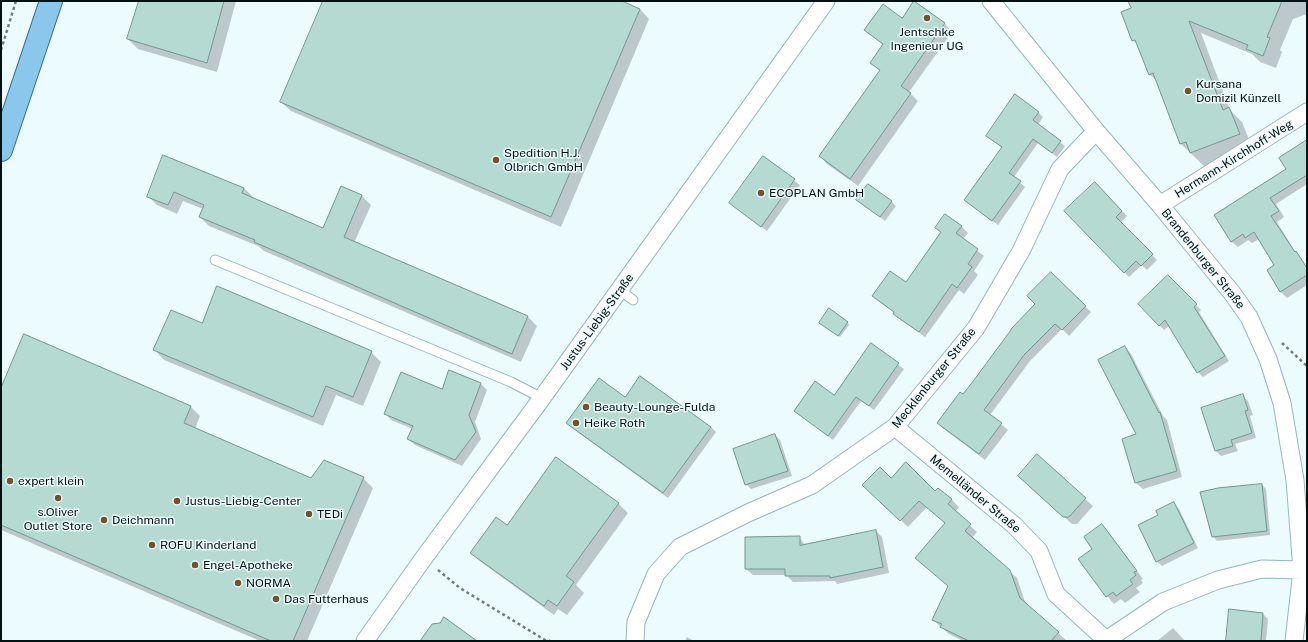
<!DOCTYPE html>
<html>
<head>
<meta charset="utf-8">
<style>
  body { margin:0 }
  #map { position:relative; width:1308px; height:642px; overflow:hidden; background:#ecfbfe; font-family:"Public Sans",sans-serif }
  canvas { display:block }
  .frame { position:absolute; inset:0; border:2px solid #041113; pointer-events:none }
</style>
</head>
<body>
<div id="map">
<canvas width="1308" height="642"></canvas>
<div class="frame"></div>
</div>
<script>
const g = document.querySelector('canvas').getContext('2d');
g.lineJoin = 'round';
function fillPath(path, color) {
  g.fillStyle = color;
  g.fill(path, 'evenodd');
}
function stroke(path, color, width, dash) {
  g.strokeStyle = color;
  g.lineWidth = width;
  g.lineCap = dash ? 'butt' : 'round';
  g.setLineDash(dash || []);
  g.stroke(path);
}
function write(font, color, halo, rows, align = 'center') {
  g.font = font + ' "Public Sans",sans-serif';
  g.lineWidth = 3;
  g.setLineDash([]);
  g.textBaseline = 'middle';
  g.strokeStyle = halo;
  g.fillStyle = color;
  for (const [text, x, y, turn = 0] of rows) {
    g.save();
    g.translate(x, y);
    g.rotate((+turn || 0) * Math.PI / 180);
    g.textAlign = isNaN(turn) ? turn : align;
    if (halo) g.strokeText(text, 0, 0);
    g.fillText(text, 0, 0);
    g.restore();
  }
}
fillPath(new Path2D(`
  M140,1H236L217,72L138,49L128,39Z
  M324,1H620L640,9L649,19L561,227L291,111L281,102Z
  M1129,1H1307V14L1293,19L1280,50L1282,52L1276,68L1260,62L1252,54L1201,33L1230,110L1242,122L1252,147L1204,166L1181,144L1158,82L1149,74L1139,46L1133,40L1132,9Z
  M914,2L945,24L952,32L909,92L918,101L858,186L827,164L820,156L881,72L871,63L883,45L865,30L902,19Z
  M1038,112L1043,117L1038,125L1065,146L1057,157L1038,143L1014,177L1025,187L998,225L965,200L1002,148L987,135Z
  M1307,150V184L1276,204L1284,217L1277,222L1296,253L1307,267V285L1287,298L1281,292L1268,271L1276,266L1259,239L1252,243L1248,240L1238,247L1231,241L1287,169Z
  M164,156L244,188L253,197L252,199L324,230L362,196L371,205L354,243L528,317L537,326L521,362L264,251L258,246L209,226L200,217L203,209L183,201L177,214L157,205L148,196Z
  M763,157L800,185L767,231L730,203Z
  M1095,183L1127,216L1120,223L1157,260L1147,270L1142,265L1129,277L1065,211Z
  M858,200L891,201L896,206L885,221Z
  M961,226L968,233L963,239L984,256L974,271L978,275L964,294L959,290L925,337L901,320L895,313L880,302L874,296L906,284L942,233Z
  M1051,273L1091,312L1069,336L1062,329L1030,361L990,415L1008,430L985,460L944,429L938,423L963,396L1036,304Z
  M1168,276L1201,310L1199,312L1229,361L1203,377L1198,372L1169,326L1164,330L1139,304Z
  M847,322L849,325L840,337L823,325Z
  M203,324L371,352L381,362L363,406L336,395L323,426L164,360L155,350Z
  M871,344L904,369L874,410L861,401L833,440L795,411L834,396Z
  M1125,347L1131,354L1163,416L1167,420L1182,477L1143,489L1136,483L1123,439L1137,435Z
  M450,372L481,384L487,390L475,422L481,439L462,466L415,445L408,439L413,429L391,420L385,413L442,390Z
  M1,390L190,406L200,416L195,429L311,479L363,478L373,488L307,641H260L1,530Z
  M1243,396L1248,401L1253,415L1250,416L1256,438L1235,444L1238,451L1221,456L1216,451L1203,409Z
  M625,398L711,427L716,432L668,498L572,428L568,423Z
  M775,435L780,440L792,476L751,489L746,484Z
  M1037,456L1093,506L1077,524H1072L1019,476Z
  M891,479L936,492L938,489L952,500L959,507L955,512L977,532L972,538L1017,578L1026,605L1066,640L1064,641H963L949,634L933,620L949,587L946,523L927,507L908,527L864,485Z
  M1262,485L1266,489L1270,535L1217,541L1213,536Z
  M618,503L628,513L576,585L584,593L567,615L558,609L554,615L481,562L472,553L507,526Z
  M1174,504L1179,509L1198,548L1162,566L1157,561L1160,516Z
  M1102,525L1109,533L1143,579L1141,580L1143,583L1136,588L1140,592L1125,603L1121,599L1114,604L1107,596L1080,559L1093,549Z
  M876,531L882,537L889,573L837,584L835,581L793,582L786,575H753L746,569L799,537L805,545Z
  M1230,610L1263,614L1268,619L1266,641H1227Z
  M1173,628L1185,641H1157Z
  M687,637L694,641H685Z`), '#0003');
const building = new Path2D(`
  M139,1H224L207,63L127,39Z
  M323,1H622L640,9L551,217L280,102Z
  M914,1L945,23L901,86L911,93L850,179L819,156L880,70L870,63L883,44L864,30L883,4L902,18Z
  M1128,1H1282L1267,37L1270,38L1263,56L1246,49L1248,45L1189,21L1223,110L1229,107L1240,134L1190,153L1186,142L1180,144L1153,73L1149,75L1135,40L1132,41L1121,12L1131,8Z
  M1015,94L1039,112L1033,120L1061,141L1052,153L1033,139L1009,173L1021,181L992,221L964,200L1002,147L986,136Z
  M1307,140V175L1270,198L1279,211L1271,216L1295,252L1296,251L1307,268V275L1280,292L1267,270L1274,265L1254,232L1245,238L1243,234L1231,242L1214,215L1286,169L1279,158Z
  M163,155L244,188L242,193L323,228L341,186L362,195L344,237L528,316L512,354L254,242L255,240L199,217L204,205L174,192L168,205L147,197Z
  M763,156L795,179L761,227L729,203Z
  M1095,182L1122,211L1116,217L1153,254L1141,266L1136,261L1124,273L1064,211Z
  M868,184L892,201L880,217L856,200Z
  M945,214L962,226L956,233L978,249L968,264L972,267L957,288L952,284L919,332L893,314L894,312L872,296L890,271L906,282L941,232L935,228Z
  M1051,272L1086,306L1062,330L1055,324L1024,355L984,410L1002,423L979,454L937,423L960,392L963,394L971,384L1011,330V329L1035,304L1027,296Z
  M1168,275L1197,304L1194,307L1225,356L1197,373L1165,320L1159,326L1138,304Z
  M217,286L372,351L353,397L326,386L313,417L153,350L171,310L202,323Z
  M829,308L848,322L838,336L819,323Z
  M24,334L191,406L184,423L311,478L324,460L364,477L293,641H271L1,525V388Z
  M871,343L899,363L869,406L856,397L828,436L794,411L815,381L834,395Z
  M1125,346L1159,413L1160,412L1177,471L1135,483L1122,439L1136,434L1098,360Z
  M449,370L481,383L469,415L476,432L455,460L407,439L413,426L384,414L401,372L442,389Z
  M640,376L711,427L663,493L566,423L599,378L625,397Z
  M1243,394L1248,410L1245,411L1252,433L1231,440L1233,446L1215,451L1201,408Z
  M775,434L788,471L745,485L733,449Z
  M1037,454L1086,498L1069,517H1063L1018,476Z
  M556,457L619,503L566,576L574,582L557,606L548,600L544,606L470,553L496,517L507,525Z
  M906,462L935,491L938,488L952,499L948,504L971,524L965,531L1010,570L1020,598L1059,632L1051,641H969L940,627L942,624L932,620L948,586L915,558L945,523L919,501L900,521L862,485L880,467L891,478Z
  M1262,484L1267,531L1212,537L1200,492L1218,488Z
  M1174,502L1194,543L1156,562L1138,525L1158,515L1156,511Z
  M1102,524L1137,571L1134,572L1136,575L1130,580L1133,584L1116,596L1113,592L1106,597L1078,559L1092,549L1084,537Z
  M876,530L883,567L830,578V576H785V569H745V537L800,536V545Z
  M1229,609L1263,613L1261,641H1226Z
  M444,617L477,641H420L432,624L440,623Z`);
fillPath(building, '#b4dad2');
stroke(building, '#72968f', 1);
const lane = new Path2D(`
  M215,260L511,382L542,398
  M620,290L633,300`);
const street = new Path2D(`
  M991,1L1096,131L1160,205L1232,293L1249,317L1268,359L1282,403L1295,480L1302,570L1294,641
  M1160,205L1307,112
  M895,427L1014,525L1039,551L1056,594L1106,640
  M365,641L423,559L542,398L826,1
  M635,641L636,622L656,574L680,547L748,513L812,485L895,427L976,328L1021,251L1060,169L1096,131
  M1105,641L1163,602L1218,580L1262,569L1302,570`);
const primary = new Path2D(`
  M1,150L51,1`);
stroke(lane, '#92b7be', 11);
stroke(street, '#92b7be', 19);
stroke(primary, '#2a6f96', 24);
stroke(new Path2D(`
  M1,50L16,1
  M1282,343L1307,366
  M438,570L460,588L545,640L550,641`), '#6e7c7e', 2.5, [3, 3]);
stroke(lane, '#fff', 9);
stroke(street, '#fff', 17);
stroke(primary, '#8bc7ea', 22);
for (const [x, y, r, color] of [
  [927,18,4,"#75512b"],
  [1188,91,4,"#75512b"],
  [496,160,4,"#75512b"],
  [761,193,4,"#75512b"],
  [586,407,4,"#75512b"],
  [576,423,4,"#75512b"],
  [10,481,4,"#75512b"],
  [58,498,4,"#75512b"],
  [177,501,4,"#75512b"],
  [309,514,4,"#75512b"],
  [104,520,4,"#75512b"],
  [152,545,4,"#75512b"],
  [195,565,4,"#75512b"],
  [238,583,4,"#75512b"],
  [276,599,4,"#75512b"]
]) {
  const dot = new Path2D();
  dot.arc(x, y, r, 0, 2 * Math.PI);
  g.fillStyle = color;
  g.fill(dot);
  stroke(dot, '#ecfbfe', 1.5);
}
write('12px', '#041113', '#ecfbfe', [
  ["Jentschke",927,32,"center"],
  ["Ingenieur UG",927,46,"center"],
  ["Kursana",1196,84],
  ["Domizil Künzell",1196,98],
  ["Spedition H.J.",504,153],
  ["Olbrich GmbH",504,167],
  ["ECOPLAN GmbH",769,193],
  ["Beauty-Lounge-Fulda",594,407],
  ["Heike Roth",584,423],
  ["expert klein",18,481],
  ["Justus-Liebig-Center",185,501],
  ["s.Oliver",58,512,"center"],
  ["Outlet Store",58,526,"center"],
  ["TEDi",317,514],
  ["Deichmann",112,520],
  ["ROFU Kinderland",160,545],
  ["Engel-Apotheke",203,565],
  ["NORMA",246,583],
  ["Das Futterhaus",284,599]
], 'left');
write('12px', '#041113', '#ecfbfe', [
  ["Hermann-Kirchhoff-Weg",1234,159,-32],
  ["Brandenburger Straße",1203,259,51],
  ["Justus-Liebig-Straße",597,322,-54],
  ["Mecklenburger Straße",934,378,-51],
  ["Memelländer Straße",975,494,40]
]);
</script>
</body>
</html>
